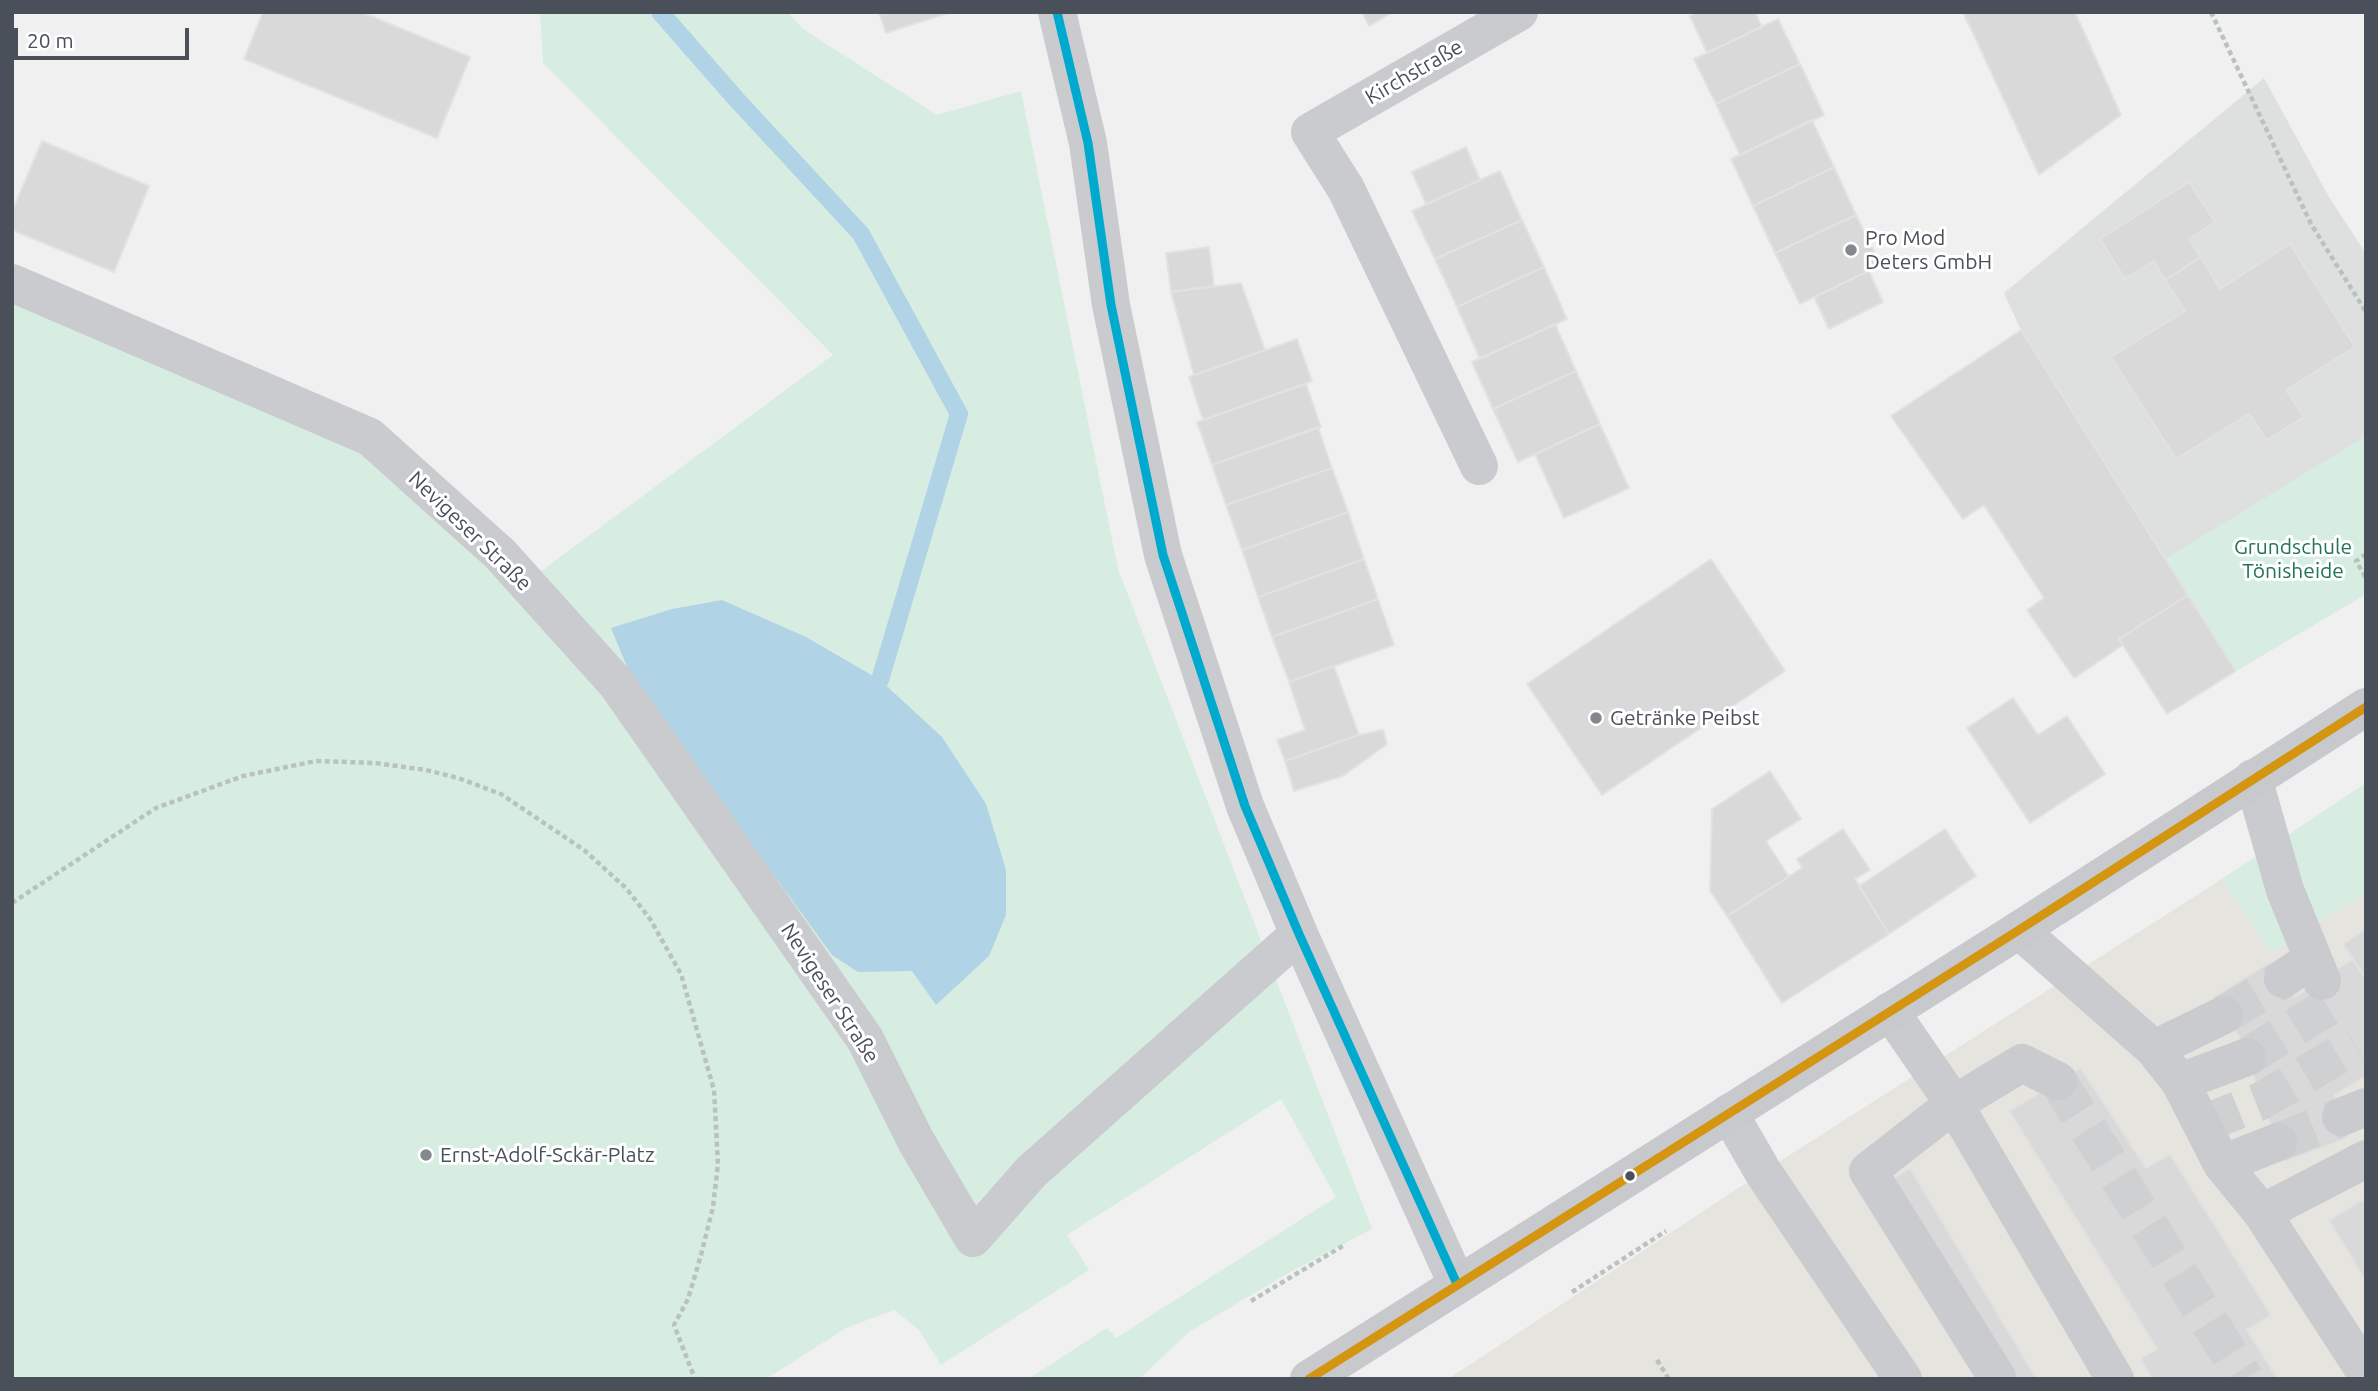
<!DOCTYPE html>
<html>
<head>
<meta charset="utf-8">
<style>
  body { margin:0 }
  #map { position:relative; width:2378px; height:1391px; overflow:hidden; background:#f0f0f0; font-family:Ubuntu,sans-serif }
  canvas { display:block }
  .frame { position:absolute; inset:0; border:14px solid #49505a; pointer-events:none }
  .scale { position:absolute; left:14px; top:28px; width:175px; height:32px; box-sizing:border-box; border:4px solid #49505a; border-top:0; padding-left:9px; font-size:21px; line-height:24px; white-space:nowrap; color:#49505a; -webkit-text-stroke:5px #fff; paint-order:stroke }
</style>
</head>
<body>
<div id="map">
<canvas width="2378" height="1391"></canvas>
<div class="frame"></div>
<div class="scale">20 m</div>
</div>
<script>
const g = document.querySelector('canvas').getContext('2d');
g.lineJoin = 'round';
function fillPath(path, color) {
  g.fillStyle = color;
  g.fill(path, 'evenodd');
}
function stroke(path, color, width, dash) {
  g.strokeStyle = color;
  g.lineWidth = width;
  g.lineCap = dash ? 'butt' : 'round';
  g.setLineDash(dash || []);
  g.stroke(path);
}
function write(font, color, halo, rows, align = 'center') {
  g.font = font + ' Ubuntu,sans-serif';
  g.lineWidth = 6;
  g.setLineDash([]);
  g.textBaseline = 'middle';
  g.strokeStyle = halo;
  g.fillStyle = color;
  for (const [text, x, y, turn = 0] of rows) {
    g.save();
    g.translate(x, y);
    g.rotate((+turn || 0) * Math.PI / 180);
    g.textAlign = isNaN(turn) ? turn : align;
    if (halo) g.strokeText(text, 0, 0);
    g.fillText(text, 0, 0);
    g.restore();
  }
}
fillPath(new Path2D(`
  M2222,879L2272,953L2366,892V1379H1448L1763,1172Z`), '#e5e4de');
fillPath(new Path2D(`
  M2264,78L2329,197L2366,254V594L2236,671L2021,330L2004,293Z`), '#dedfdf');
fillPath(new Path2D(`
  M540,12H788L803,29L937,115L1021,91L1118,569L1372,1229L1290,1272L1189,1332L1139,1379H1028L1107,1328L1116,1338L1336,1197L1281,1099L1067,1235L1089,1270L941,1365L919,1330L894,1310L846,1328L766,1379H12V301L365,454L513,592L833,355L543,63Z
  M2366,436V594L2236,671L2165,559Z
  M2366,783V892L2272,953L2222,879Z`), '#d7ede2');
fillPath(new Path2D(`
  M722,600L806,637L880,680L942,737L986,804L1006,870V915L989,956L936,1005L912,971L858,972L832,955L633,681L611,628L672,609Z`), '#b0d3e6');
stroke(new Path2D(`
  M660,12L737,100L861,234L959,414L880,680`), '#b0d3e6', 18);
const building = new Path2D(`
  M263,12H361L470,57L437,138L244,59Z
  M879,12H951L886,33Z
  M1362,12H1393L1369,26Z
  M1698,12H1755L1762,27L1707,53L1690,16Z
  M1963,12H2075L2121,115L2039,175Z
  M1778,19L1800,64L1716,104L1694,59Z
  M1800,64L1824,115L1740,155L1716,104Z
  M1812,120L1834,167L1753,206L1731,159Z
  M42,141L149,186L114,272L12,230V212Z
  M1466,147L1480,180L1426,204L1412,172Z
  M1834,167L1856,215L1775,253L1753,206Z
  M1500,171L1522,220L1435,259L1412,211Z
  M2189,182L2215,222L2189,239L2201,257L2165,280L2154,261L2125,279L2100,239Z
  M1856,215L1881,265L1800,304L1775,253Z
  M1522,220L1544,267L1457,307L1435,259Z
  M2290,244L2355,347L2286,390L2304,417L2267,440L2249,414L2176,459L2111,357L2185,311L2165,280L2201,257L2220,289Z
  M1209,247L1214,286L1171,292L1166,253Z
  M1544,267L1567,319L1480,359L1457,307Z
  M1869,271L1883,302L1829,329L1814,297Z
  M1241,283L1265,350L1194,375L1171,292Z
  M1555,324L1576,371L1493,409L1472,362Z
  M2021,330L2188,595L2119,639L2123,645L2074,678L2027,610L2044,598L1984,505L1963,519L1891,416Z
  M1297,339L1312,381L1203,420L1189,377Z
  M1576,371L1600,424L1518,462L1493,409Z
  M1306,384L1321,427L1212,465L1197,422Z
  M1600,424L1629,488L1564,518L1535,454Z
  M1318,427L1332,468L1226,505L1212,465Z
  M1332,468L1348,512L1242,550L1226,505Z
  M1348,512L1364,559L1258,597L1242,550Z
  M1364,559L1378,599L1272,637L1258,597Z
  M1711,559L1785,671L1602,795L1527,684Z
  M2188,595L2236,671L2167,714L2119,639Z
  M1378,599L1394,645L1289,682L1272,637Z
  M1334,666L1359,735L1285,761L1277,740L1305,730L1289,682Z
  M2013,698L2038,735L2067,716L2105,774L2030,823L1967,728Z
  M1383,730L1387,744L1343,776L1294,791L1285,761L1359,735Z
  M1770,771L1801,819L1766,841L1789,877L1727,916L1710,891L1712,809Z
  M1843,829L1870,870L1855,879L1889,934L1782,1003L1727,916L1802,868L1797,859Z
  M1945,829L1976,876L1889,934L1859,886Z
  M2366,929V979L2343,944Z
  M2353,959L2366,979V1076L2335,1095L2348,1138L2285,1162L2261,1101L2243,1043L2213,997L2272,961L2294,997Z
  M2081,1068L2146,1168L2170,1154L2271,1315L2247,1330L2278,1379H2152L2140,1358L2157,1349L2009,1111Z
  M1910,1168L2037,1379H1995L1879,1187Z
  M2366,1198V1282L2329,1220Z`);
fillPath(building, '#d9d9da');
stroke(building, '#e2e2e3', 2);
stroke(new Path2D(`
  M2224,1015L2283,979
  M2247,1057L2334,1003
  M2058,1081L2245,1379
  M2203,1124L2261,1101L2355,1045
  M2278,1142L2341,1117`), '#cfd0d2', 38, [38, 19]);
stroke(new Path2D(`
  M2211,12L2311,224L2366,312
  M2366,554L2356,561L2366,578
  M12,903L156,808L243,776L316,761L375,763L426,770L458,778L501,794L584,850L626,888L650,919L681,974L714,1090L718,1164L713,1207L701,1255L688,1299L674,1325L695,1379
  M1572,1292L1666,1231
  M1251,1301L1346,1244
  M1657,1360L1669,1379`), '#b9c2c0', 4.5, [5, 3.5]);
stroke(new Path2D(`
  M1057,12L1088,143L1111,305L1163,555L1245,806L1299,934L1457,1284
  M12,283L370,437L500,554L617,684L865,1039L916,1141L973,1238L1031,1172L1299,934
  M1479,466L1346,189L1310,132L1519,12
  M2253,778L2285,890L2322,981
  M2019,930L2154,1049L2180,1082L2222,1164L2262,1213L2366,1373
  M2283,979L2312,959
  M1890,1011L1954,1104L2115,1379
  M2154,1049L2224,1015
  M2180,1082L2247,1057
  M1729,1113L1763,1172L1903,1379
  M2341,1117L2366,1107
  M2222,1164L2278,1142
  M2262,1213L2366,1159
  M1998,1379L1868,1171L1954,1104L2022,1063L2058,1081`), '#cacbce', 38);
stroke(new Path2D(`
  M1309,1379L2019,930L2366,707`), '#c7c9cc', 38);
stroke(new Path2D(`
  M1057,12L1088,143L1111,305L1163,555L1245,806L1299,934L1457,1284`), '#00a9ce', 9);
stroke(new Path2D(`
  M1309,1379L2019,930L2366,707`), '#d49512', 9);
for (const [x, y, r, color] of [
  [1851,250,7,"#83888e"],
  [1596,718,7,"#83888e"],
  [426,1155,7,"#83888e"],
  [1630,1176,6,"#49505a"]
]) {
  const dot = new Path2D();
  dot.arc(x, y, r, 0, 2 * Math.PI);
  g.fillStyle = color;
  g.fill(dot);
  stroke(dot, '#fff', 2.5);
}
write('21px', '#49505a', '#fff', [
  ["Kirchstraße",1414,72,-30],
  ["Nevigeser Straße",470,531,44],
  ["Nevigeser Straße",830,993,57]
]);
write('21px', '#49505a', '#fff', [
  ["Pro Mod",1865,238],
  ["Deters GmbH",1865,262],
  ["Getränke Peibst",1610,718],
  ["Ernst-Adolf-Sckär-Platz",440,1155]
], 'left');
write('21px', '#227456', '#fff', [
  ["Grundschule",2293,547],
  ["Tönisheide",2293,571]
]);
</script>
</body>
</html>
